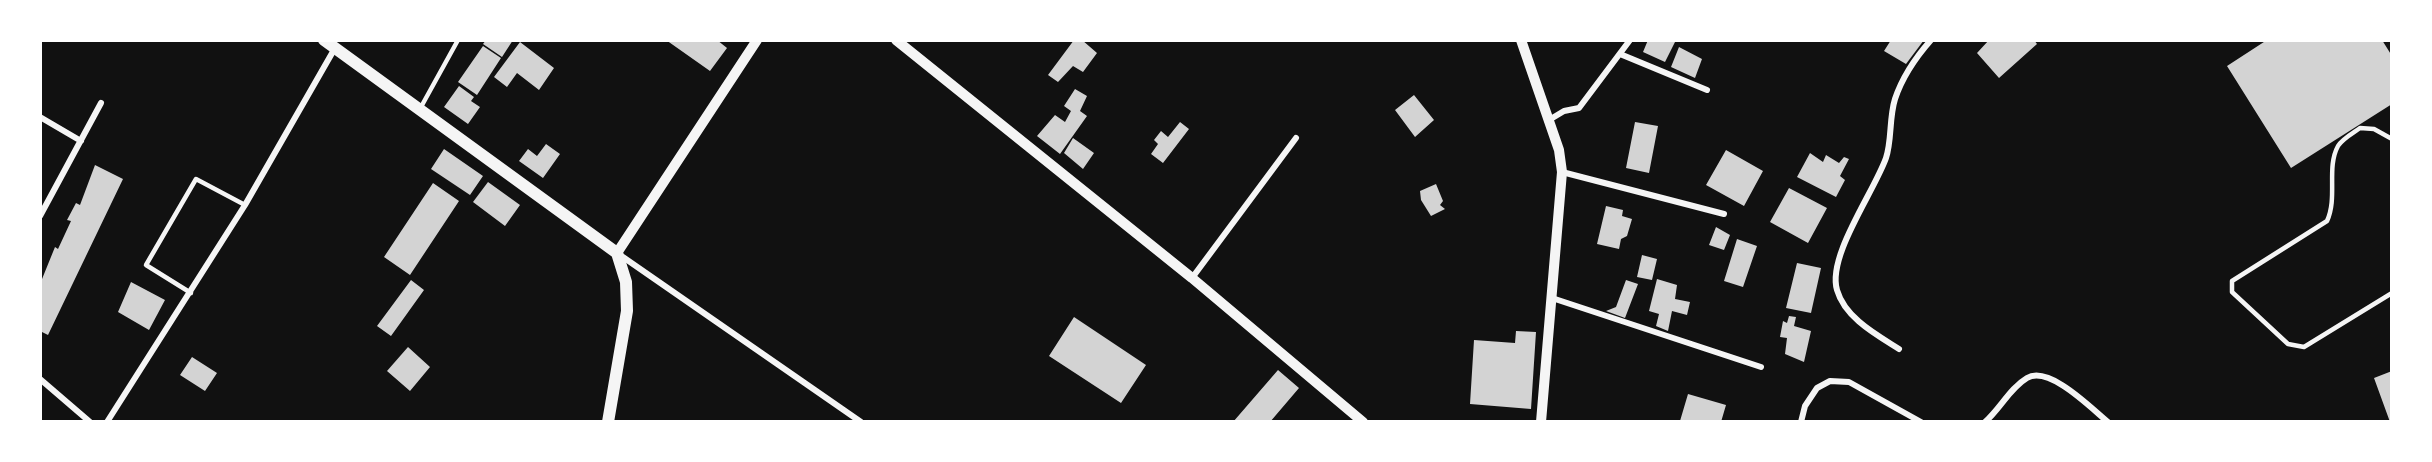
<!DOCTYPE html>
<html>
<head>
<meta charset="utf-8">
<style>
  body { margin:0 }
  #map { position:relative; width:2432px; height:462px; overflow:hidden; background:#111; font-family:"Source Sans 3",sans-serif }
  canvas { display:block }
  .frame { position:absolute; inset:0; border:42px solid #fff; pointer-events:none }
</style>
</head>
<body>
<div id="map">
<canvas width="2432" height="462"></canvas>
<div class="frame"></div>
</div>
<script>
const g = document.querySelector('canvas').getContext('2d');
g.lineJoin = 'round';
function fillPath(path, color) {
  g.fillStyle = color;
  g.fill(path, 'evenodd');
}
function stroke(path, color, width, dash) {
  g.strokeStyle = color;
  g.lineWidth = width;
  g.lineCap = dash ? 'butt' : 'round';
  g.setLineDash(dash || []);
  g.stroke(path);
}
fillPath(new Path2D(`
  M486,40H513L502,57L483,44Z
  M666,40H717L727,48L710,71Z
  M1074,40H1082L1097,53L1083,72L1073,66L1058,82L1048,75Z
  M1648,40H1676L1665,62L1643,52Z
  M1891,40H1924L1906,64L1884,51Z
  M1989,40H2034L2037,44L1999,78L1977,53Z
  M2267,40H2382L2392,56V104L2291,168L2227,66Z
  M520,42L554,68L539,90L517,73L507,87L494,77Z
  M483,46L501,58L477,95L458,82Z
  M1679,47L1702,59L1695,78L1671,67Z
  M459,86L474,97L471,101L480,107L468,124L444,107Z
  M1075,89L1087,96L1080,111L1087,116L1060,154L1037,136L1055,115L1065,122L1071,111L1064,106Z
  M1414,95L1434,120L1415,137L1395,110Z
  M1180,122L1189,129L1163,163L1151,154L1158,144L1154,140L1161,131L1168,137Z
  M1635,122L1658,126L1649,173L1626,168Z
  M1073,138L1094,153L1083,169L1064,153Z
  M546,144L560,154L543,178L519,161L528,149L537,156Z
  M444,149L483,176L470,195L431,169Z
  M1726,150L1763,171L1744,206L1706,185Z
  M1810,153L1823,162L1826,155L1839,163L1844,157L1849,159L1840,176L1845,180L1836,197L1797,177Z
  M95,165L123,179L48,335L40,331V284L55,247L58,249L71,221L67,220L76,203L80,205Z
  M488,182L520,205L505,226L473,202Z
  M433,183L459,201L410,275L384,257Z
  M1436,184L1443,201L1440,205L1445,209L1431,216L1421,200L1420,191Z
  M1789,188L1827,208L1808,243L1770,222Z
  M1606,206L1623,210L1622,216L1632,219L1627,236L1621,239L1619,249L1597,244Z
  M1716,227L1730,235L1724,250L1709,245Z
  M1737,239L1757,246L1743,287L1724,281Z
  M1642,255L1657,259L1652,280L1637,277Z
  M1797,263L1821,268L1811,313L1786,308Z
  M1657,279L1677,285L1675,299L1690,302L1687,315L1672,311L1668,331L1656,326L1659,314L1649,311Z
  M411,280L424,290L391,336L377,326Z
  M1626,280L1638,284L1625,318L1606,311L1616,307Z
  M131,282L165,300L149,330L118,312Z
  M1789,316L1796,317L1794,326L1811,331L1804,362L1785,354L1787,338L1780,337L1783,321L1787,323Z
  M1074,317L1146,365L1121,403L1049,356Z
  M1516,331L1536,332L1531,409L1470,404L1474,340L1515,343Z
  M408,347L430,367L410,391L387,371Z
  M192,357L217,373L205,391L180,375Z
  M1278,370L1299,388L1270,422H1233Z
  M2392,371V422H2390L2374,378Z
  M1688,394L1726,405L1721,422L1680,421Z`), '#d3d3d3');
stroke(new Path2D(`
  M421,107L458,40
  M2392,139L2374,129L2360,128C2353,133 2342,139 2338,146C2326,168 2338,197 2327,221L2232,281V292L2288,344L2304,347L2392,293
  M191,293L146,265L196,179L245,205`), '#f5f5f5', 4.5);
stroke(new Path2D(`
  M1620,54L1707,90
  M40,117L81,141
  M1549,120L1564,111L1579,108L1630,40
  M1562,172L1724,214
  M40,216L101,103
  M620,255L861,422
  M1192,278L1296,138
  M1552,298L1761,367
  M1899,349C1877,335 1845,318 1837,290C1827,256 1874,192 1886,158C1892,140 1889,118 1895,99C1902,78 1916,57 1931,40
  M40,379L90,422
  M107,422L245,205L335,48
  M1801,422L1805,406L1817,388L1830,381L1849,382L1921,422
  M1985,422C2000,409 2010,388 2027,378C2049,365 2091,408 2108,422`), '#f5f5f5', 6);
stroke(new Path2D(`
  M896,40L1192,278L1363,422
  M1521,40L1559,150L1562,172L1541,422
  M617,253L757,40`), '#f5f5f5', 10);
stroke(new Path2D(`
  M324,40L617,253L626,282L627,311L608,422`), '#f5f5f5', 12);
</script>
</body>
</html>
